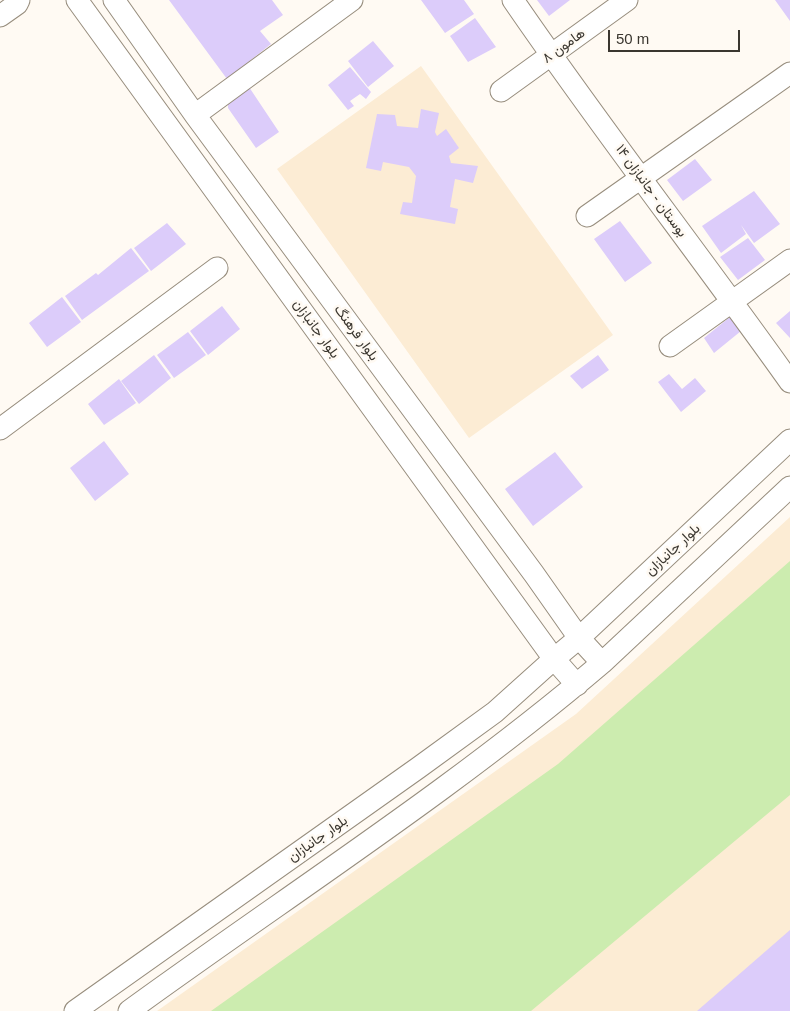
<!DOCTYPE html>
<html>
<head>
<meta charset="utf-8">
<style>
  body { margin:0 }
  #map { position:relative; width:790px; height:1011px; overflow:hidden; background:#fffaf3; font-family:Arial,sans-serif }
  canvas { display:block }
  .scale { position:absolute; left:608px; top:30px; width:132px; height:22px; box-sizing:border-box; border:2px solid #3a362f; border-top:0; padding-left:6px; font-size:15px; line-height:18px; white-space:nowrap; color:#3a362f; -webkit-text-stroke:4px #fffaf3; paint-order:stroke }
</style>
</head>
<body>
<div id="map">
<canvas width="790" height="1011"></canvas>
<div class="scale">50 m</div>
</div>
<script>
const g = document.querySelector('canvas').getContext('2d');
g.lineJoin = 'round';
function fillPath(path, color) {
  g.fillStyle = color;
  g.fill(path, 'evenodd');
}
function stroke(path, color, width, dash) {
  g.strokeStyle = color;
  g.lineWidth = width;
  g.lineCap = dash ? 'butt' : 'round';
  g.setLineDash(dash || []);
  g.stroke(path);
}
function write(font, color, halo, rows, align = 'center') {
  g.font = font + ' Arial,Vazirmatn,sans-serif';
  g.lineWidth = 5;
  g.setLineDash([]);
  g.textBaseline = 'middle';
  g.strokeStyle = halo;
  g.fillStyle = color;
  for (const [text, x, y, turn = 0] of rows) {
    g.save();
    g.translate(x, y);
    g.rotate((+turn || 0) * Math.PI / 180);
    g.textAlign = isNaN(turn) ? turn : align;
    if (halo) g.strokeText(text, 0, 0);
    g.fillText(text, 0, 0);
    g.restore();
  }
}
fillPath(new Path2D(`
  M421,66L613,335L469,438L277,169Z
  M790,517V1011H157L576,714Z`), '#fcecd4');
fillPath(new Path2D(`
  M790,561V795L531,1011H211L558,764Z`), '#ccecaf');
fillPath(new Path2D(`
  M169,0H272L283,15L260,31L271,44L227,79Z
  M421,0H464L474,14L445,33Z
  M537,0H570L549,16Z
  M775,0H790V21Z
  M475,18L496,47L468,62L450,36Z
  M373,41L394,66L368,87L348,61Z
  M350,67L371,92L366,99L360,94L350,101L354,106L348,110L328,85Z
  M247,84L279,132L256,148L228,108V100Z
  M421,109L439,113L435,132L437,136L446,129L459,148L449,156L451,163L478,166L473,183L455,179L450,207L458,209L455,224L400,214L403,202L412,203L416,176L409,167L383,162L381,171L366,168L377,114L395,115L397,126L418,128Z
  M695,159L712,180L683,201L667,180Z
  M754,191L780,224L754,243L741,225L746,234L721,253L702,226Z
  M620,221L652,263L625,282L594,239Z
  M167,223L186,244L151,271L134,248Z
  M748,238L765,260L738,280L720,257Z
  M131,248L149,271L82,320L65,296L96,273L98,275Z
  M62,297L81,322L47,347L29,323Z
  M222,306L240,329L208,355L190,331Z
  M790,311V338L776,323Z
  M730,317L741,331L714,353L704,338Z
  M188,332L206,355L174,378L157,355Z
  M154,355L171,378L139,404L121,381Z
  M598,355L609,370L582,389L570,376Z
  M669,374L682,389L695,378L706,391L681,412L658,382Z
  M119,379L136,403L104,425L88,404Z
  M104,441L129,474L95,501L70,468Z
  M555,452L583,487L533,526L505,489Z
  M790,930V1011H697Z`), '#dcccfa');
const minor = new Path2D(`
  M77,0L554,659L577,685
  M114,0L195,115L534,574L579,638L602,663
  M513,0C602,130 699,254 790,382
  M0,16L17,4L19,0
  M501,91L627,0
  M195,115L352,0
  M587,216L790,73
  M670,346L790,260
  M0,429L217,268
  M75,1011L418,768L495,712L554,659L579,638L790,440
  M129,1011C287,896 453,790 602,663L790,487`);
stroke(minor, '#978d7d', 23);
stroke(minor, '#fff', 21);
write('14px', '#3a362f', '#fffaf3', [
  ["هامون ۸",564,46,-36],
  ["بوستان - جانبازان ۱۴",651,191,54],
  ["بلوار جانبازان",316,329,54],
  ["بلوار فرهنگ",356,333,54],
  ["بلوار جانبازان",673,550,-43],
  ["بلوار جانبازان",318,839,-35]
]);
</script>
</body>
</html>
